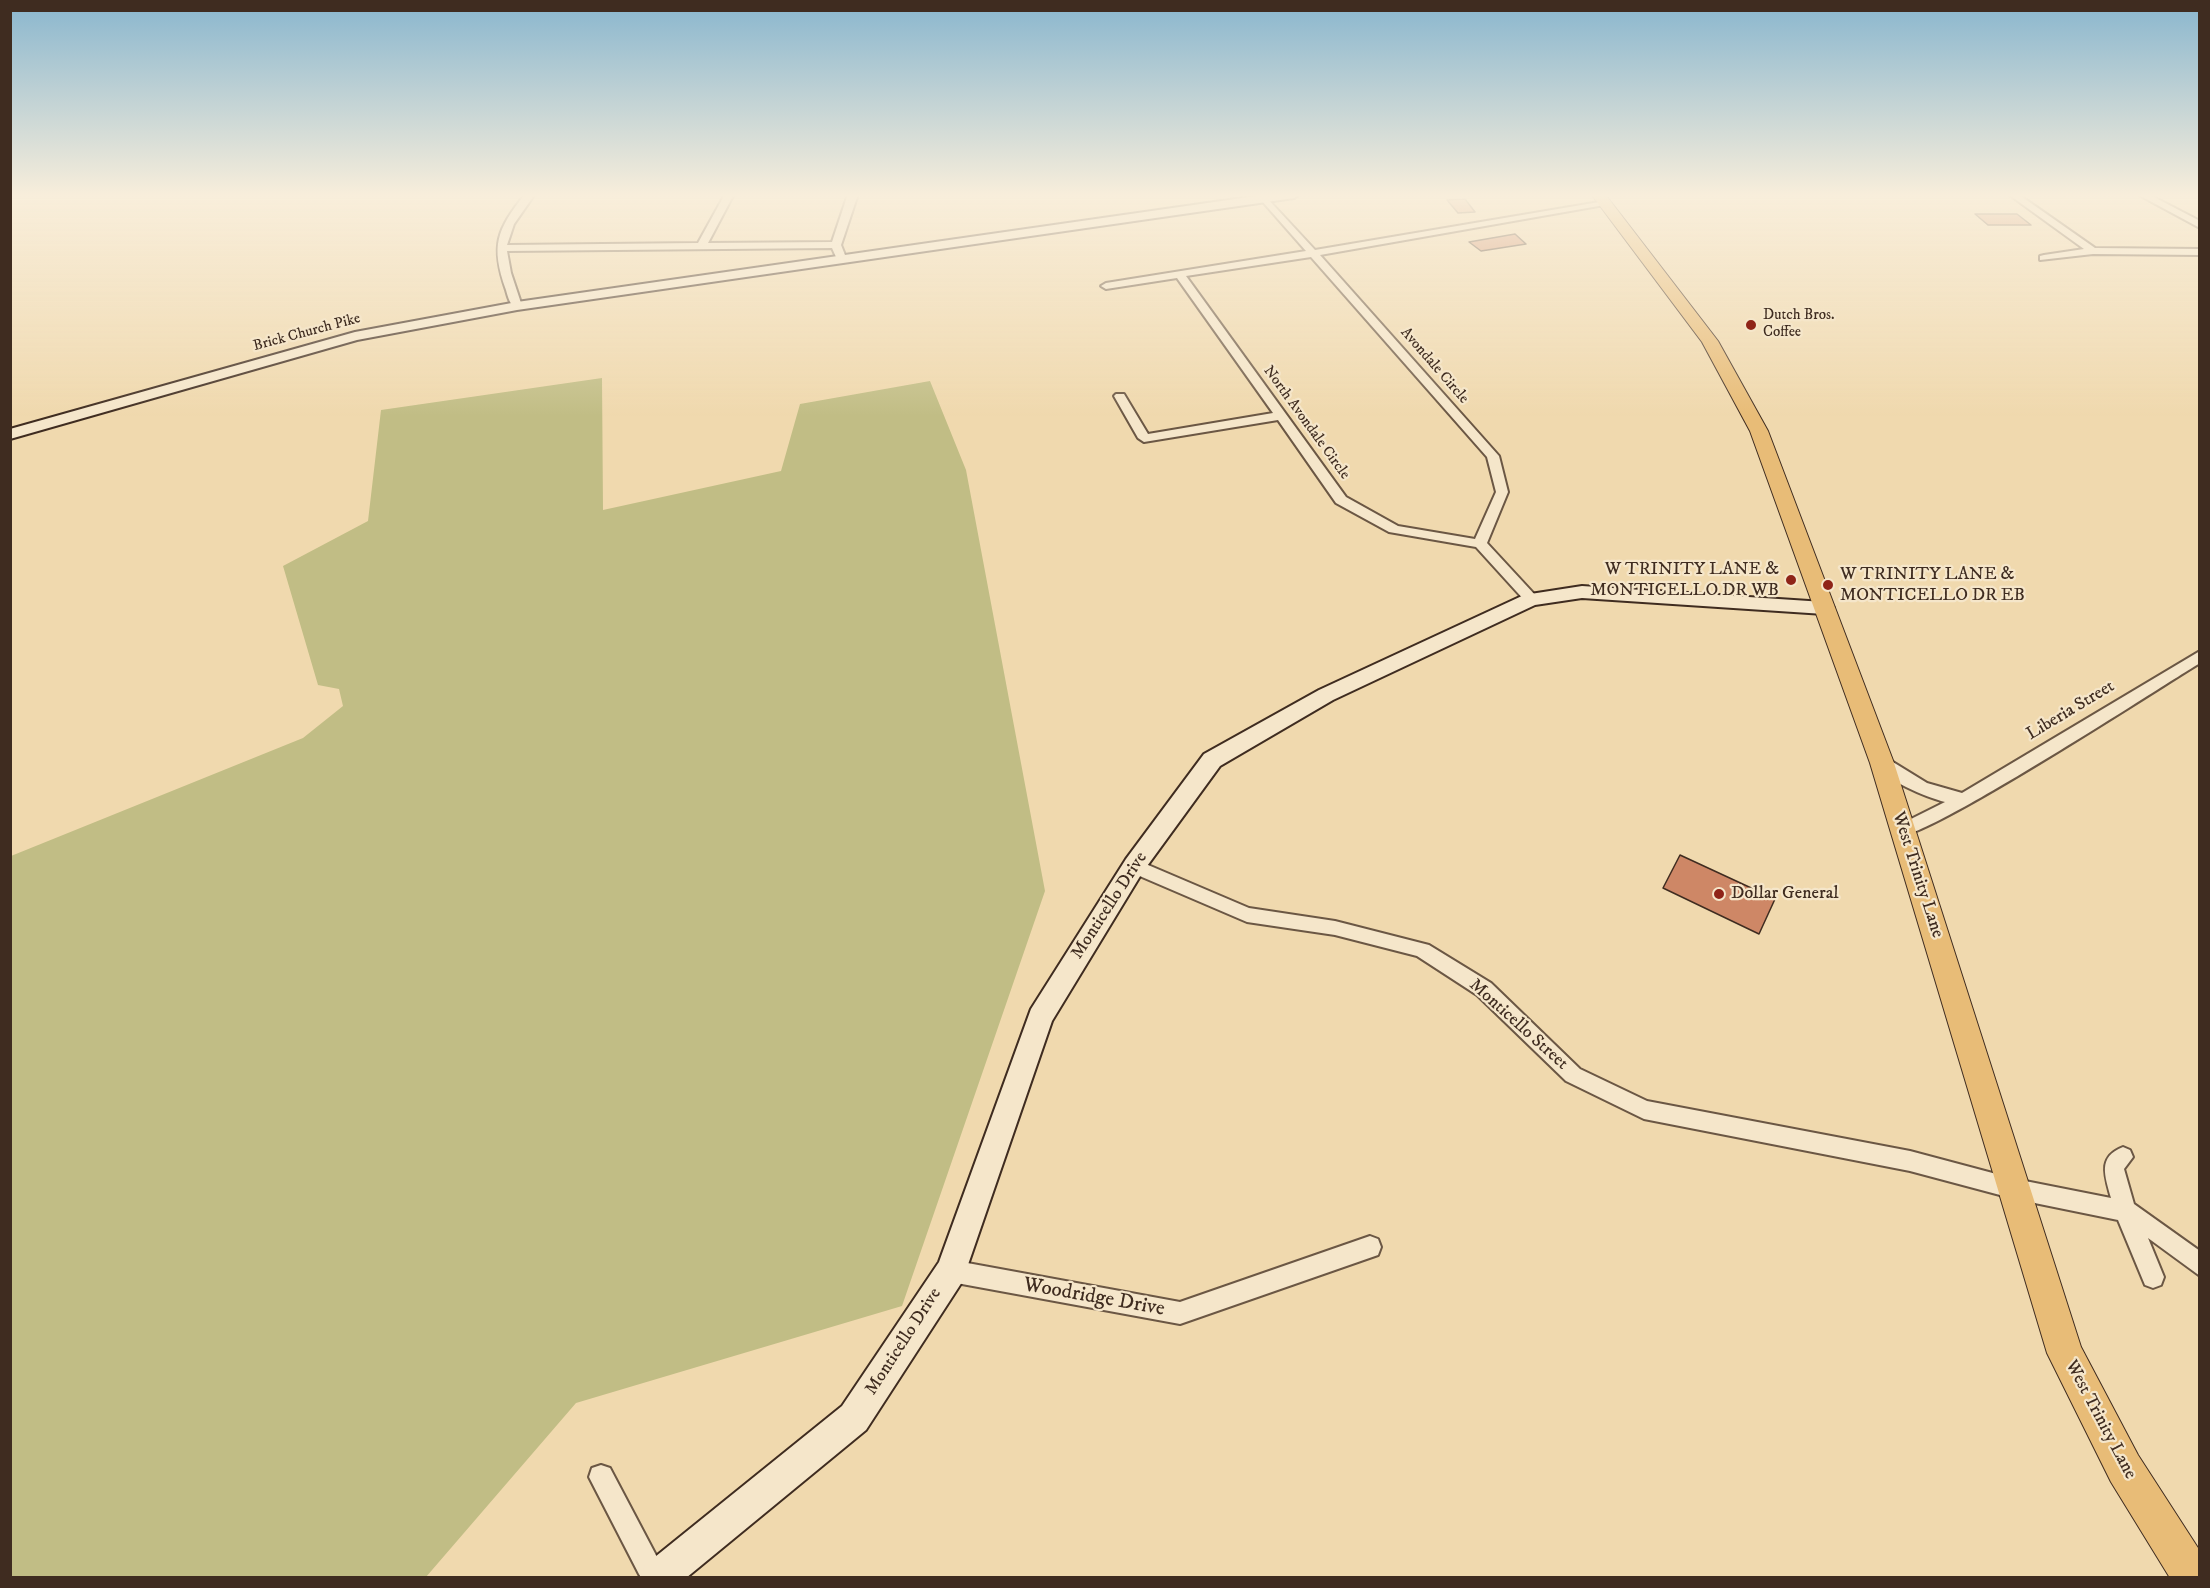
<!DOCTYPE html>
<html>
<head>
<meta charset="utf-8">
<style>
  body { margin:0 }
  #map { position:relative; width:2210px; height:1588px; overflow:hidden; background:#f0d9ae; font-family:"IM FELL DW Pica",serif }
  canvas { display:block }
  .frame { position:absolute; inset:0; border:12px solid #3f2c20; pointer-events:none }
</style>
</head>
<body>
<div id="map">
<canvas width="2210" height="1588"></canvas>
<div class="frame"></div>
</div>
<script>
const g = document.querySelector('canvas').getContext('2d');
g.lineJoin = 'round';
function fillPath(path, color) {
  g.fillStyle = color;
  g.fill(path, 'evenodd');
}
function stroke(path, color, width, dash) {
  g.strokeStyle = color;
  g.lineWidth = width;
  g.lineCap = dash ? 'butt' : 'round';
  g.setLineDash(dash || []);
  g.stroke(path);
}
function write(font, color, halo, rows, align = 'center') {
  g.font = font + ' "IM FELL DW Pica",serif';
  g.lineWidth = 4.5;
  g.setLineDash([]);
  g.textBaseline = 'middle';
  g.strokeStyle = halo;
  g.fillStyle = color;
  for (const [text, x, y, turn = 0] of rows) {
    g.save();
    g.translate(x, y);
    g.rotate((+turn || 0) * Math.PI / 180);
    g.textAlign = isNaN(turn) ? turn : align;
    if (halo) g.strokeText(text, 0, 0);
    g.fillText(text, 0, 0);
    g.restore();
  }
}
fillPath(new Path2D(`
  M602,378L603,510L781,471L800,404L930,381L966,470L1045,891L902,1306L576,1403L426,1577H11V856L303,738L343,706L339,689L318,685L283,566L368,521L381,410Z`), '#c1bd85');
const building = new Path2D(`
  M1465,199L1475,212L1458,213L1447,200Z
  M1975,214H2017L2031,225H1988Z
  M1515,234L1526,244L1481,251L1469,242Z
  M1680,855L1775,899L1759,934L1663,888Z`);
fillPath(building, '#ce8766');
stroke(building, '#3f2c20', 1.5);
const street = new Path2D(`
  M525,194H535L514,224L507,245L698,243L725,194H734L708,243L832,242L848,194H858L841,245L845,255L840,258L836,257L832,248L507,251L511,273L522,306L517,309C510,306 508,297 506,290C490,245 497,230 525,194Z
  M2008,194H2018L2095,248L2200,249V255L2093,254L2040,260V256L2044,255L2084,249Z
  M2137,194H2148L2200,221V228Z
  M1265,196L1315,250L1605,201L1610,204L1320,255L1499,456L1508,492L1487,543L1536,596L1538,599L1536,602H1526L1476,547L1389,532L1336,503L1278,420L1144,442L1138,438L1114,396L1116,394H1124L1148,434L1273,413L1177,278L1106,289L1101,286L1106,283L1306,251L1262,201L1260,199ZM1311,257L1487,457L1496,492L1475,539L1398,526L1346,497L1186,276Z
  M2200,651V663C2162,686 1921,843 1897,836L1895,831L1897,826L1945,802C1926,797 1884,780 1874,763L1876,759H1888L1927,783L1962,793Z
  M1134,859L1249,908L1335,921L1429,945L1491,983L1580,1069L1647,1101L1910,1151L2015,1179L2111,1198C2105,1176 2097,1157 2123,1147L2130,1150L2133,1157L2124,1169L2134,1204L2200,1251V1276L2148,1238L2164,1277L2161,1285L2153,1288L2145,1285L2118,1220L2015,1199L1910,1171L1644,1119L1566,1081L1477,995L1417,956L1335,935L1247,922L1128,871L1125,866L1128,861Z
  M1370,1236L1378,1239L1381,1247L1378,1255L1180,1324L951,1282L943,1279L940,1271L943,1263L951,1260L1180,1302Z
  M601,1465L610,1468L668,1578H641L589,1477L592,1468Z`);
const secondary = new Path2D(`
  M1270,194H1300L1294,198L517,310L357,340L10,439V429L355,332L517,302Z
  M1582,586L1824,602L1831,604L1834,608L1831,612L1824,614L1582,598L1535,605L1333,700L1220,766L1142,873L1052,1021L962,1282L866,1430L686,1578H640L645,1565L842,1406L939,1262L1031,1009L1126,859L1204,754L1319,690L1524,595Z`);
const primary = new Path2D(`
  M1591,194H1605L1718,341L1768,431L1894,763L2081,1347L2138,1455L2200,1551V1578H2170L2111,1482L2047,1353L1870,763L1750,431L1702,342Z`);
stroke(street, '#6b5744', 4);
stroke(secondary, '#3f2c20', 4);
stroke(primary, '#3f2c20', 2);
fillPath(street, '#f5e6ca');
fillPath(secondary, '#f5e6ca');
fillPath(primary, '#e8bc77');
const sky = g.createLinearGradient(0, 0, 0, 416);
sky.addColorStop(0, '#89b6ce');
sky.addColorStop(0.47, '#f8eedb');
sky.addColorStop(1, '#f8eedb00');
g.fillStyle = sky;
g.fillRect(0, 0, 2210, 416);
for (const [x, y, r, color] of [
  [1751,325,6,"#8f2418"],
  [1791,580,6,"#8f2418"],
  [1828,585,6,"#8f2418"],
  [1719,894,6,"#8f2418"]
]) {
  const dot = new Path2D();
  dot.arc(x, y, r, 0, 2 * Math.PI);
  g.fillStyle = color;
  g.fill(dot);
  stroke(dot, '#f5e6ca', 2);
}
write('15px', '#3f2c20', '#f5e6ca', [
  ["Dutch Bros.",1763,316],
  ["Coffee",1763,333]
], 'left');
write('15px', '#3f2c20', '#f5e6ca', [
  ["Brick Church Pike",307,333,-15],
  ["Avondale Circle",1434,366,49],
  ["North Avondale Circle",1306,423,54]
]);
write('18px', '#3f2c20', '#f5e6ca', [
  ["W TRINITY LANE &",1779,570,"right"],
  ["MONTICELLO DR WB",1779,591,"right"],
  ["W TRINITY LANE &",1840,575],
  ["MONTICELLO DR EB",1840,596],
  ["Dollar General",1731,894]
], 'left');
write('18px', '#3f2c20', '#f5e6ca', [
  ["Liberia Street",2071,711,-31],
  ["West Trinity Lane",1917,875,72],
  ["Monticello Drive",1110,906,-57],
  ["Monticello Street",1518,1025,42],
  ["Monticello Drive",904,1342,-57],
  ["West Trinity Lane",2100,1420,62]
]);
write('21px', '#3f2c20', '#f5e6ca', [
  ["Woodridge Drive",1094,1298,10]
]);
</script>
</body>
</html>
